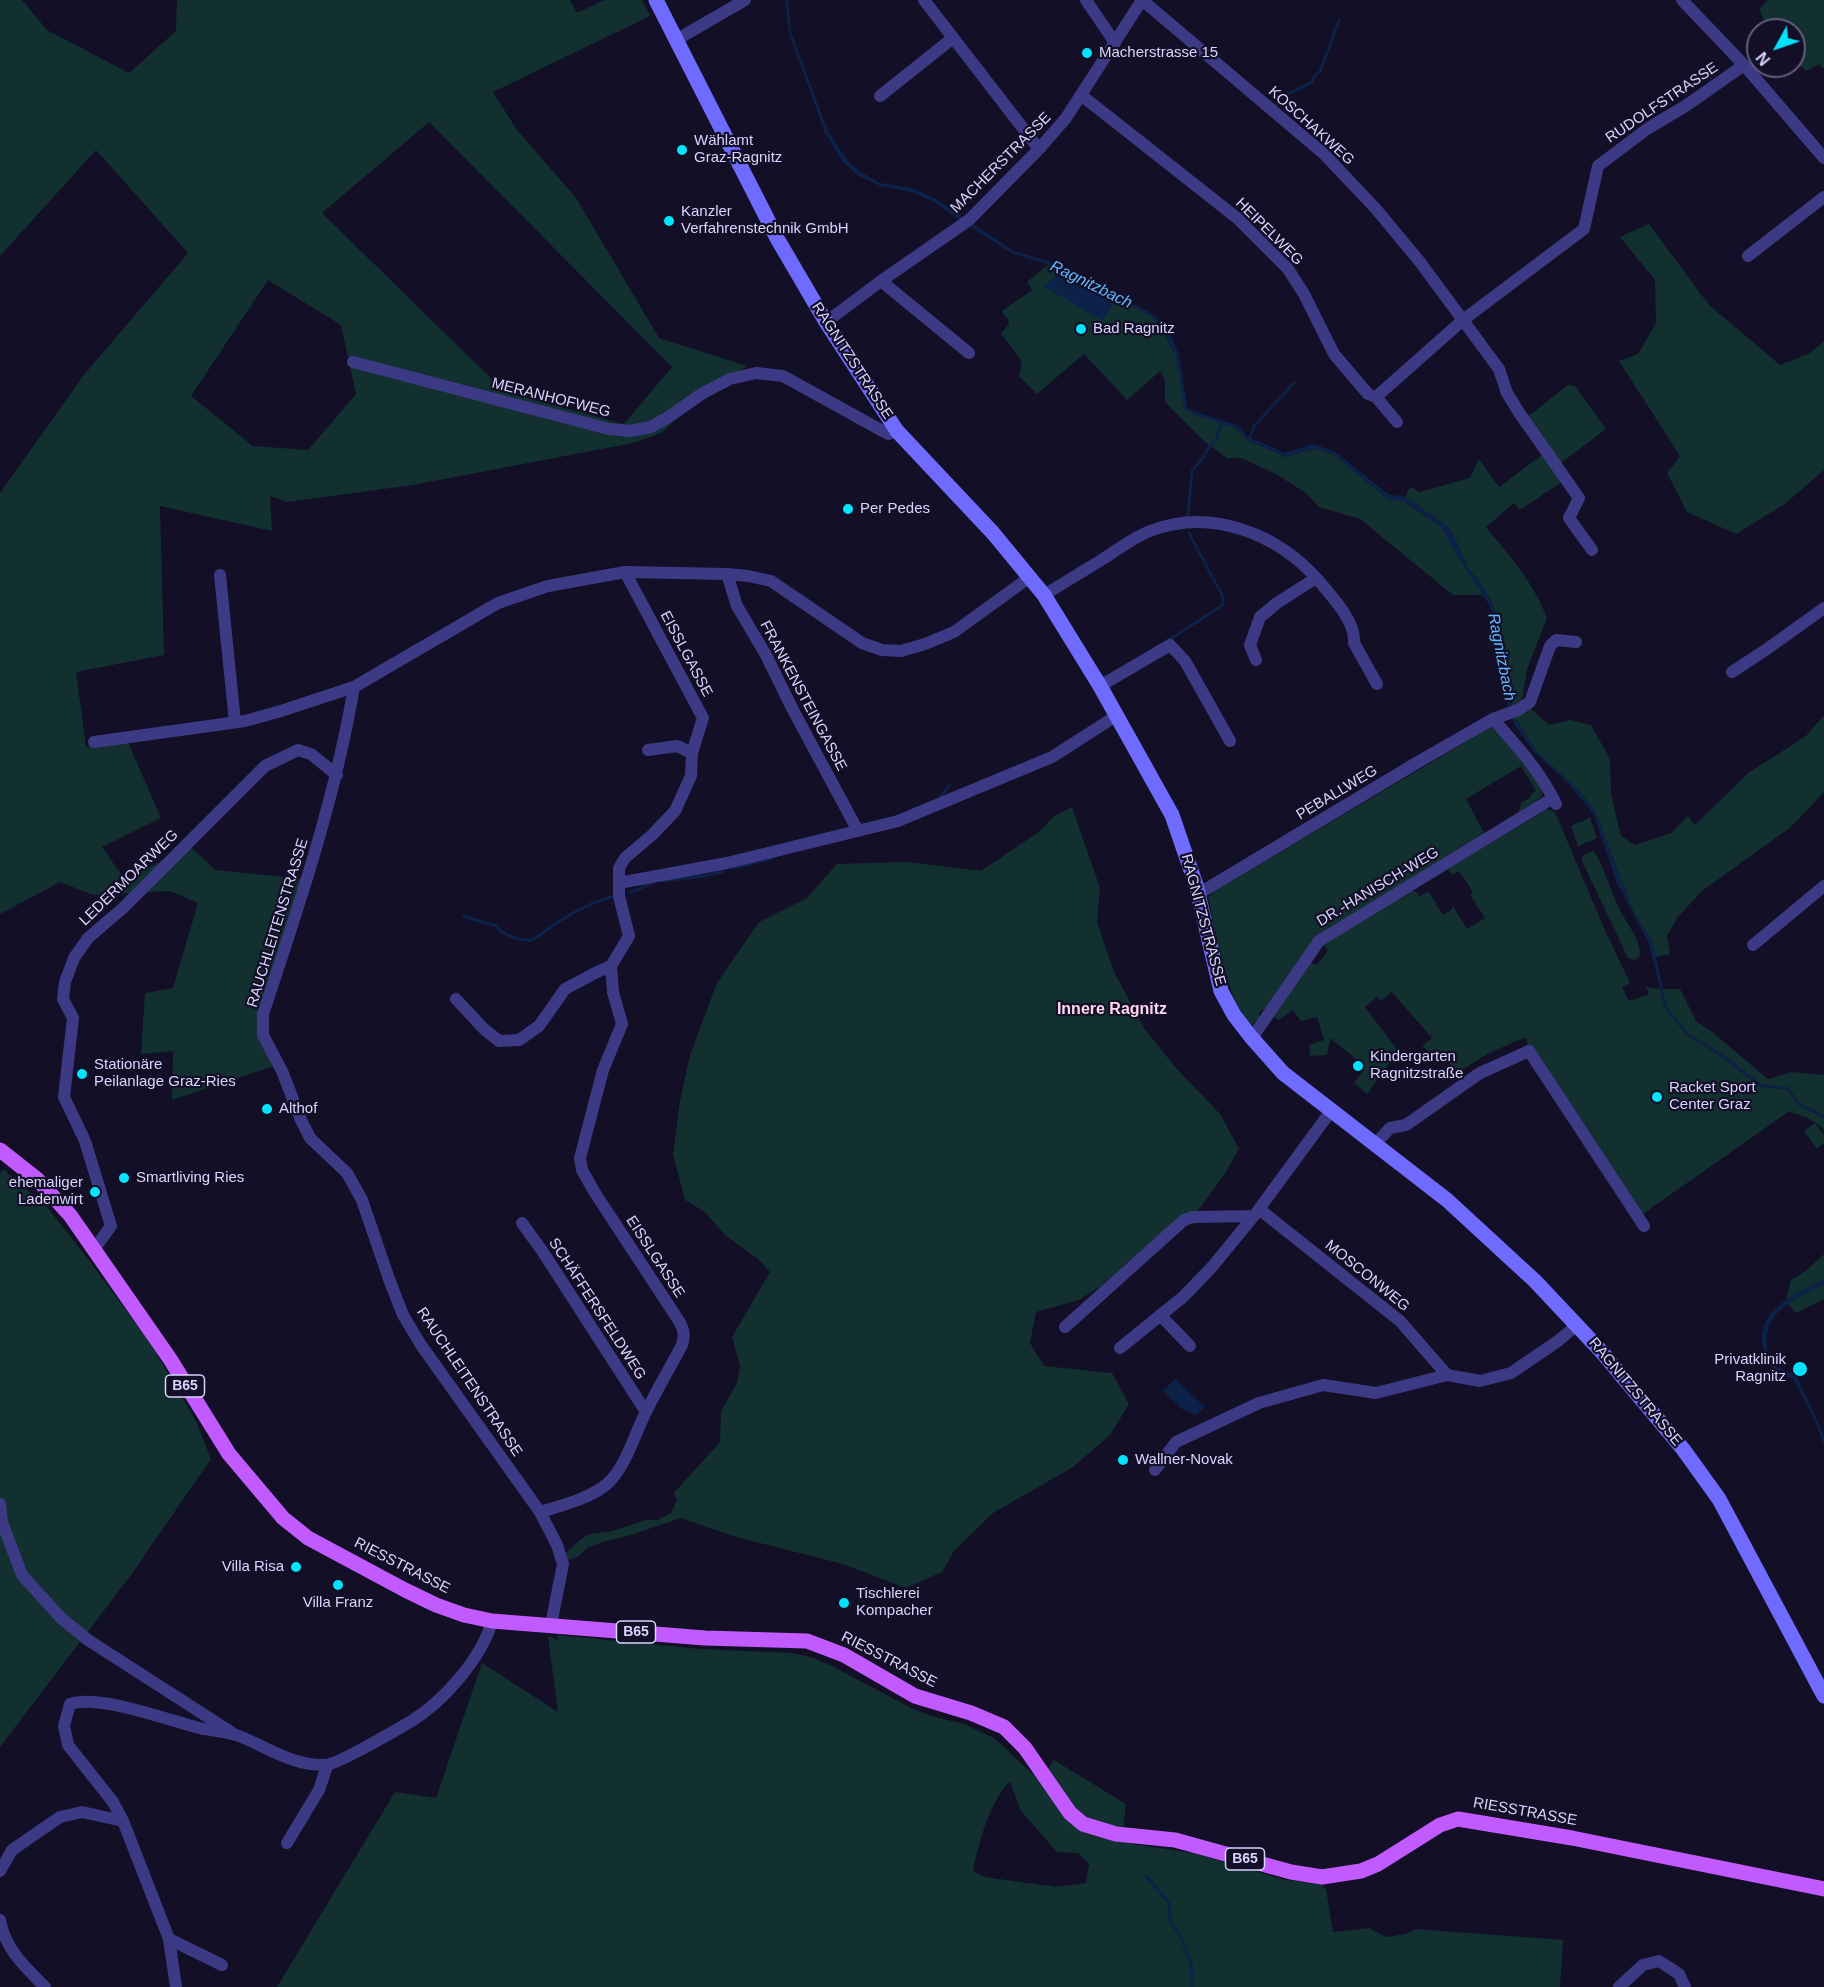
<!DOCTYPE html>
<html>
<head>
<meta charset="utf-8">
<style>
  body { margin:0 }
  #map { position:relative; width:1824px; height:1987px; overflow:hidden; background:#130f26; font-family:Helvetica,sans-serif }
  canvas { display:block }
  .north { position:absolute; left:1746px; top:18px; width:60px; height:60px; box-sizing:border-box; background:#130f26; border:2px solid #625e7d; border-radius:50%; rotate:230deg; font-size:16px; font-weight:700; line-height:24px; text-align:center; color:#d9d4ff }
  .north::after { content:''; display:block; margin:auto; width:21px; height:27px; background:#00e5ff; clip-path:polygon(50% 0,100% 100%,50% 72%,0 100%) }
</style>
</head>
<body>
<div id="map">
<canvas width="1824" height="1987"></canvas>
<div class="north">N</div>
</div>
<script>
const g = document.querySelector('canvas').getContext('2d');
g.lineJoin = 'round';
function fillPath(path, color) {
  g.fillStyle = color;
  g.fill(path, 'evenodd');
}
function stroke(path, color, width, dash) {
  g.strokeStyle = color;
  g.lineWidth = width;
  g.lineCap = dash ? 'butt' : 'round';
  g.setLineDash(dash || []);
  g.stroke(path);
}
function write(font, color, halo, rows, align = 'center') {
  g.font = font + ' Helvetica,sans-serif';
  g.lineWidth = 4.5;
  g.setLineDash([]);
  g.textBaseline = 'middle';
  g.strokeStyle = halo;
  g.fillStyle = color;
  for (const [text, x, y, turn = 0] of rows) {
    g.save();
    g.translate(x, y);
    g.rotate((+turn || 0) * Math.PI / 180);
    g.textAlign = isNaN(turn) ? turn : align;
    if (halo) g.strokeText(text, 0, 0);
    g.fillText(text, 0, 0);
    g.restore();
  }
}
fillPath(new Path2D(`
  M0,0H22L47,30L129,73L176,31L177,0H570L577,13L604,0H642L650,16L493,92L517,130L576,198L659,338L747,366L693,404L661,433L633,443L413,485L287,502L270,496L272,531L160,506L164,655L76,672L86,747L128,742L161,818L102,847L125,880L190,846L215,870L304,879L259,1013L274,1066L172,1100L173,1051L141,1054L145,993L173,988L198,903L170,891L93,895L60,882L0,914V493L83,376L188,253L96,150L0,256ZM429,122L672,367L624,424L505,392L322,213ZM268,280L341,325L356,394L308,450L253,446L191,396Z
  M1768,0H1824V69L1819,64L1806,71L1794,59V30H1769L1759,9Z
  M1649,224L1709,305L1780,365L1810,353L1824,341V470L1786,503L1736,534L1687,512L1667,473L1680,456L1619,361L1638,354L1656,323L1655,280L1620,237Z
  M1049,264L1061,268L1154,318L1176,355L1185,409L1237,429L1247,440L1286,457L1313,449L1333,454L1388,499L1403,501L1441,526L1483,595H1453L1360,519L1319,507L1306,493L1274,473L1241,458H1227L1205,442L1165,402V380L1160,371L1127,400L1084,354L1037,394L1019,376L1022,361L1001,334L1009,324L1008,318H1006L1002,311L1032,290L1027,282Z
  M1568,385L1575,386L1606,429L1561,463L1562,482L1520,510L1514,503L1486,527C1509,555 1534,583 1547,618L1527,669L1522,701L1549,725L1570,720L1591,725L1610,759L1611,794L1621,836L1635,845L1671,833L1688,816L1695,825L1748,773L1806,736L1824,715V792L1791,827L1702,891L1677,918L1667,936L1670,954L1655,957L1653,943L1633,910L1621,880L1596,813L1580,791L1538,753L1514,716L1493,604L1478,580L1467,567L1455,538L1446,525L1405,497L1410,487L1420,492L1470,478L1479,459L1499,487L1550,449L1527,417Z
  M1491,727L1525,759L1544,788L1541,797L1519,812L1521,803L1532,796L1531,794L1536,791L1521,766L1466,799L1484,833L1312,941L1269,1006L1259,1012V1019L1251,1025C1226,1002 1216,930 1208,897L1216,890Z
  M1072,807L1100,888L1097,922L1114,972L1144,1028L1176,1068L1220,1114L1239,1149L1224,1175L1193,1217L1145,1247L1101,1286L1079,1300L1036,1312L1030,1343L1044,1366L1112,1373L1129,1404L1110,1435L1073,1467L993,1513L954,1551L942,1572L906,1588L843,1564L736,1537L681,1518L634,1534L603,1542L587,1548L579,1556L569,1560L565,1554L580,1540L589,1534L612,1531L646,1520H657L671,1513L677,1500L674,1493L720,1442L721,1411L737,1383L740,1366L732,1337L770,1272L758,1259L725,1235L705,1212L685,1200L673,1154L680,1101L690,1055L717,983L759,922L807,898L837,864L908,862L981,871L1040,831L1054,816Z
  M1547,809L1555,812L1604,928L1630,983L1622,988L1629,1001L1649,994L1646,987L1660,989L1665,1009L1687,1035L1716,1053L1761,1087L1786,1089L1798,1105L1824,1118V1130C1814,1120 1802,1114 1788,1112L1643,1214L1529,1051L1526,1037L1489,1053L1457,1073L1442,1054L1437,1058L1422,1046L1432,1038L1392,992L1381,1001L1377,997L1365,1007L1398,1051L1367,1094L1354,1083L1366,1067L1330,1038L1327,1055L1310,1056L1309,1045L1324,1040L1317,1017L1301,1021L1293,1010L1279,1020L1274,1017L1309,962L1317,965L1328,951L1323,944L1409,890L1417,892L1419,897L1428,891L1443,915L1451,910L1453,906L1467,929L1485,918L1470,895L1473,892L1459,871L1452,875L1448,869Z
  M1590,818L1597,838L1578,846L1571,826Z
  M1594,851C1605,869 1610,889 1619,908C1626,923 1641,939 1640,956L1635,960L1628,958L1581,859L1583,855Z
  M1662,989H1680L1696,1021L1712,1032L1768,1079L1791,1072L1824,1075V1115L1799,1103L1788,1087L1762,1085L1718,1051L1689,1034L1667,1008Z
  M1815,1123L1824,1135V1143L1817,1149L1804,1131Z
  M3,1169L47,1207L85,1255L149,1341L196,1421L211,1459L131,1575L0,1747V1174Z
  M1824,1254V1280L1786,1300L1791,1280L1807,1270Z
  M1824,1284V1299L1796,1313L1788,1304L1799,1296Z
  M557,1635L700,1649L792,1653L811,1657L832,1666L913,1709L931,1716L964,1724L994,1738L1096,1833L1132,1844L1193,1853L1282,1879L1322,1885L1326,1889L1333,1932L1369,1928L1386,1937L1406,1934L1416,1929L1563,1940L1560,1987H277L395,1792L436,1798L482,1663L558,1712L548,1636L559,1640ZM1010,1781L1021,1811L1057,1852L1078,1853L1089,1864L1086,1883L1056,1887L985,1877L973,1871C979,1842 989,1803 1010,1781Z
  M1054,1760L1126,1804L1123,1830C1111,1826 1097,1823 1086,1817C1069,1808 1058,1785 1048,1769Z`), '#12302f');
fillPath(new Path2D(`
  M785,0H788L791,32L828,131L847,160L859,171L881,183L912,188L936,199L1014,251L1063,265L1156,316L1172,338L1179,355L1187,407L1193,411L1239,426L1247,436L1285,453L1313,444L1334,451L1388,494L1405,497L1446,525L1455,538L1467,567L1478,580L1493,604L1514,716L1538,753L1580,791L1596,813L1621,880L1633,910L1653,943L1667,1008L1689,1034L1718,1051L1762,1085L1788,1087L1799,1103L1823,1115L1824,1118L1798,1105L1786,1089L1761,1087L1716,1053L1687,1035L1665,1009L1649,944L1616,881L1594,815L1569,784L1536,754L1515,726L1510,715L1490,606L1465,569L1441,526L1403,501L1388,499L1333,454L1313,449L1287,457L1247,440L1237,429L1192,414L1184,409L1176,355L1154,318L1061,268L1013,254L967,225L934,202L912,192L880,186L857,175L844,163L825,133L789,33Z
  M1060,273L1113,304L1103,321L1043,286Z
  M1824,1280V1284C1787,1303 1755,1316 1771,1364L1795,1375L1799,1381L1824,1435V1445L1813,1417L1793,1379C1772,1371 1768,1369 1763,1347C1755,1310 1797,1292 1824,1280Z
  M1175,1379L1205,1407L1196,1415L1182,1409L1163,1391Z`), '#0c2248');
stroke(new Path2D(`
  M1275,106L1282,97L1312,82L1316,74L1320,72L1339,20
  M1249,439L1254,426L1294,383
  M1205,454L1210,445L1216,441L1221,422
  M1188,515L1192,471L1204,456
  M1167,641L1223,605V597L1189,533
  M939,799L950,784
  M734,868L773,858
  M662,881L704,876L722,872
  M630,893L652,883
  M464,916L485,923L495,925C504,936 519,941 533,940C556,922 583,905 611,897
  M1146,1876L1169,1903L1170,1920L1180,1936L1191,1962L1192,1987`), '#0c2248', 3);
stroke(new Path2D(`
  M924,0L1039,149
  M1086,0L1115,43
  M1142,0L1324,154L1376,209L1420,262L1499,369L1507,393L1520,414L1579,498L1569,518L1592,550
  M1682,0L1744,65L1824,158
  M676,40L745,0
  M1081,95L1237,218L1288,269L1304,294L1334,354L1368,394L1376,397L1397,422
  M880,96L953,38
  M1748,256L1824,197
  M881,281L969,353
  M826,322L881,281L969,220L1039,149L1066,118L1142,0
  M353,362L609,429L630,431L651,427L670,416L703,393L730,379L756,373L783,376L888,434L897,431
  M1376,397L1463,320L1584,229L1598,166L1647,129L1687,105L1744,65
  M727,574L737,606L766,655L793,710L858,831
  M220,575L235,722
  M1044,595C1064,583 1083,571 1103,559C1118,549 1133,538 1150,531C1211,507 1278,534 1319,581C1332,597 1356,621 1354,643L1377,684
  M1256,660L1250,645L1260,617L1277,603L1316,578
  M1732,672L1767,649L1824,608
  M1100,686L1170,645L1185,661L1230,741
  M354,687C335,799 299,906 263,1014V1035L282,1071L301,1120L310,1138L347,1173L362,1200L389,1279L403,1315L421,1345L540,1512L557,1545L563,1564L551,1625
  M1493,719C1517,746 1541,772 1556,804
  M94,742L245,721L281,711L354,687L498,603L548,586L625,572L727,574L748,576L771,581L862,643L882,650L901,651L925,644L954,632L1030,577
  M648,750L677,746L692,753
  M619,883L727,863L898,821L1052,757L1116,716
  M1198,894L1418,762L1493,719L1518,710L1530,702L1550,646L1556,640L1576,642
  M1753,945L1824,886
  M456,999L484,1029L499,1041L519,1040L539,1026L565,989L597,972L611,966
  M1251,1037L1256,1032L1319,941L1553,798
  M1331,1111L1259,1209L1400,1321L1447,1375
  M1376,1143L1390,1128L1406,1125L1480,1073L1529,1051L1644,1226
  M522,1223L543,1252L646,1412
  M95,1248L111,1226L85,1141L64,1097L73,1018L63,999L65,982L74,958L88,938L123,908L265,766L298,750L311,754L337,775
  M1160,1315L1190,1346
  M1065,1327L1184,1220L1193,1217L1253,1216
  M1120,1348L1183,1297L1212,1267L1257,1212
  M1155,1470L1176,1442L1259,1403L1323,1385L1376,1393L1447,1375L1480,1381L1511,1373L1558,1341L1577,1325
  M0,1504L2,1522L22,1575L60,1617L88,1640L231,1732
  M540,1512C560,1506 592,1498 608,1483C626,1466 634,1436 645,1414C656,1391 670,1368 682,1345C685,1335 684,1330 679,1321L595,1193L582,1170L580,1158L603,1070L622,1024L613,992L611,966L629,936L619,896V868L625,858L652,835L675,811L691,776L692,753L703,718L625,572
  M287,1843L319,1790L327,1766
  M0,1871L12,1850L60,1817L82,1812L123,1821
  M0,1920C5,1949 25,1967 45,1987
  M169,1939L222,1965
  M176,1987L169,1939L123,1821L113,1802L68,1745L64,1726L70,1704C99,1694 167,1720 199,1728C212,1731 226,1731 239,1736C267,1747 293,1766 325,1765C337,1765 396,1730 410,1722C443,1702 482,1658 492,1621
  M1619,1987L1643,1965L1659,1961L1679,1974L1685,1987`), '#3d3a85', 12);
stroke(new Path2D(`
  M656,0L778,240L826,322L897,431L993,533L1044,595L1100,686L1172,815L1196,885L1221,991L1234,1015L1251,1037L1283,1073L1447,1200L1535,1281L1601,1351L1683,1449L1719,1499L1824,1696`), '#6f6bff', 15);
stroke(new Path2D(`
  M0,1150L38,1180L70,1215L170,1359L229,1454L283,1518L308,1538L405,1590L436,1605L464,1615L492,1621L705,1638L807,1641L844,1655L915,1696L971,1713L1004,1727L1025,1748L1070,1813L1083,1824L1116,1834L1175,1840L1291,1872L1322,1877L1361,1871L1378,1864L1440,1825L1458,1819L1572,1838L1824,1889`), '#c25bff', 15);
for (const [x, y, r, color] of [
  [1087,53,6,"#00e5ff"],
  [682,150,6,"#00e5ff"],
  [669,221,6,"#00e5ff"],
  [1081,329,6,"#00e5ff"],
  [848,509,6,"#00e5ff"],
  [1358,1066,6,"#00e5ff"],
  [82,1074,6,"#00e5ff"],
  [1657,1097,6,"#00e5ff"],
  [267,1109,6,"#00e5ff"],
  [124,1178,6,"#00e5ff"],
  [95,1192,6,"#00e5ff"],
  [1800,1369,8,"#00e5ff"],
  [1123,1460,6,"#00e5ff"],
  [296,1567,6,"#00e5ff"],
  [338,1585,6,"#00e5ff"],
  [844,1603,6,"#00e5ff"]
]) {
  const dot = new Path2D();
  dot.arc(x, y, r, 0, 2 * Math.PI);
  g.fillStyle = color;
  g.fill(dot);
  stroke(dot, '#130f26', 2);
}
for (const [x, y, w] of [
  [185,1386,39],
  [636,1632,39],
  [1245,1859,39]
]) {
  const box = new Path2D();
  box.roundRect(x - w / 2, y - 11, w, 22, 4.5);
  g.fillStyle = '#130f26';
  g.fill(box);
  stroke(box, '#d9d4ff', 1.5);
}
write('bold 14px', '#d9d4ff', null, [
  ["B65",185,1386],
  ["B65",636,1632],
  ["B65",1245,1859]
]);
write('15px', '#d9d4ff', '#130f26', [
  ["Macherstrasse 15",1099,53],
  ["Wählamt",694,141],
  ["Graz-Ragnitz",694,158],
  ["Kanzler",681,212],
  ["Verfahrenstechnik GmbH",681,229],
  ["Bad Ragnitz",1093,329],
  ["Per Pedes",860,509],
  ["Kindergarten",1370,1057],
  ["Ragnitzstraße",1370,1074],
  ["Stationäre",94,1065],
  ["Peilanlage Graz-Ries",94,1082],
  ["Racket Sport",1669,1088],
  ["Center Graz",1669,1105],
  ["Althof",279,1109],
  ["Smartliving Ries",136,1178],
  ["ehemaliger",83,1183,"right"],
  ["Ladenwirt",83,1200,"right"],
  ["Privatklinik",1786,1360,"right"],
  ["Ragnitz",1786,1377,"right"],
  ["Wallner-Novak",1135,1460],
  ["Villa Risa",284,1567,"right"],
  ["Tischlerei",856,1594],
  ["Kompacher",856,1611],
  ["Villa Franz",338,1603,"center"]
], 'left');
write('15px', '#d9d4ff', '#130f26', [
  ["RUDOLFSTRASSE",1662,103,-34],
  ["KOSCHAKWEG",1311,126,42],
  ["MACHERSTRASSE",1001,163,-45],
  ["HEIPELWEG",1269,232,45],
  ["RAGNITZSTRASSE",852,361,57],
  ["MERANHOFWEG",551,398,14],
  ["EISSLGASSE",686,654,62],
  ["FRANKENSTEINGASSE",803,696,62],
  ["PEBALLWEG",1337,793,-31],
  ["LEDERMOARWEG",129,878,-44],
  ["DR.-HANISCH-WEG",1378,887,-31],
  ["RAGNITZSTRASSE",1203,920,75],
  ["RAUCHLEITENSTRASSE",278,923,-73],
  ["EISSLGASSE",655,1257,57],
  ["MOSCONWEG",1367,1276,39],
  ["SCHÄFFERSFELDWEG",597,1309,57],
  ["RAUCHLEITENSTRASSE",469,1382,56],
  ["RAGNITZSTRASSE",1635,1392,50],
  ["RIESSTRASSE",402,1566,27],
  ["RIESSTRASSE",889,1660,27],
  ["RIESSTRASSE",1525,1812,10]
]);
write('italic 16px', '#62b6ff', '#130f26', [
  ["Ragnitzbach",1091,285,26],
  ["Ragnitzbach",1501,657,79]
]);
write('bold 16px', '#ffd6f0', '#130f26', [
  ["Innere Ragnitz",1112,1010]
]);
</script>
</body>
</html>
